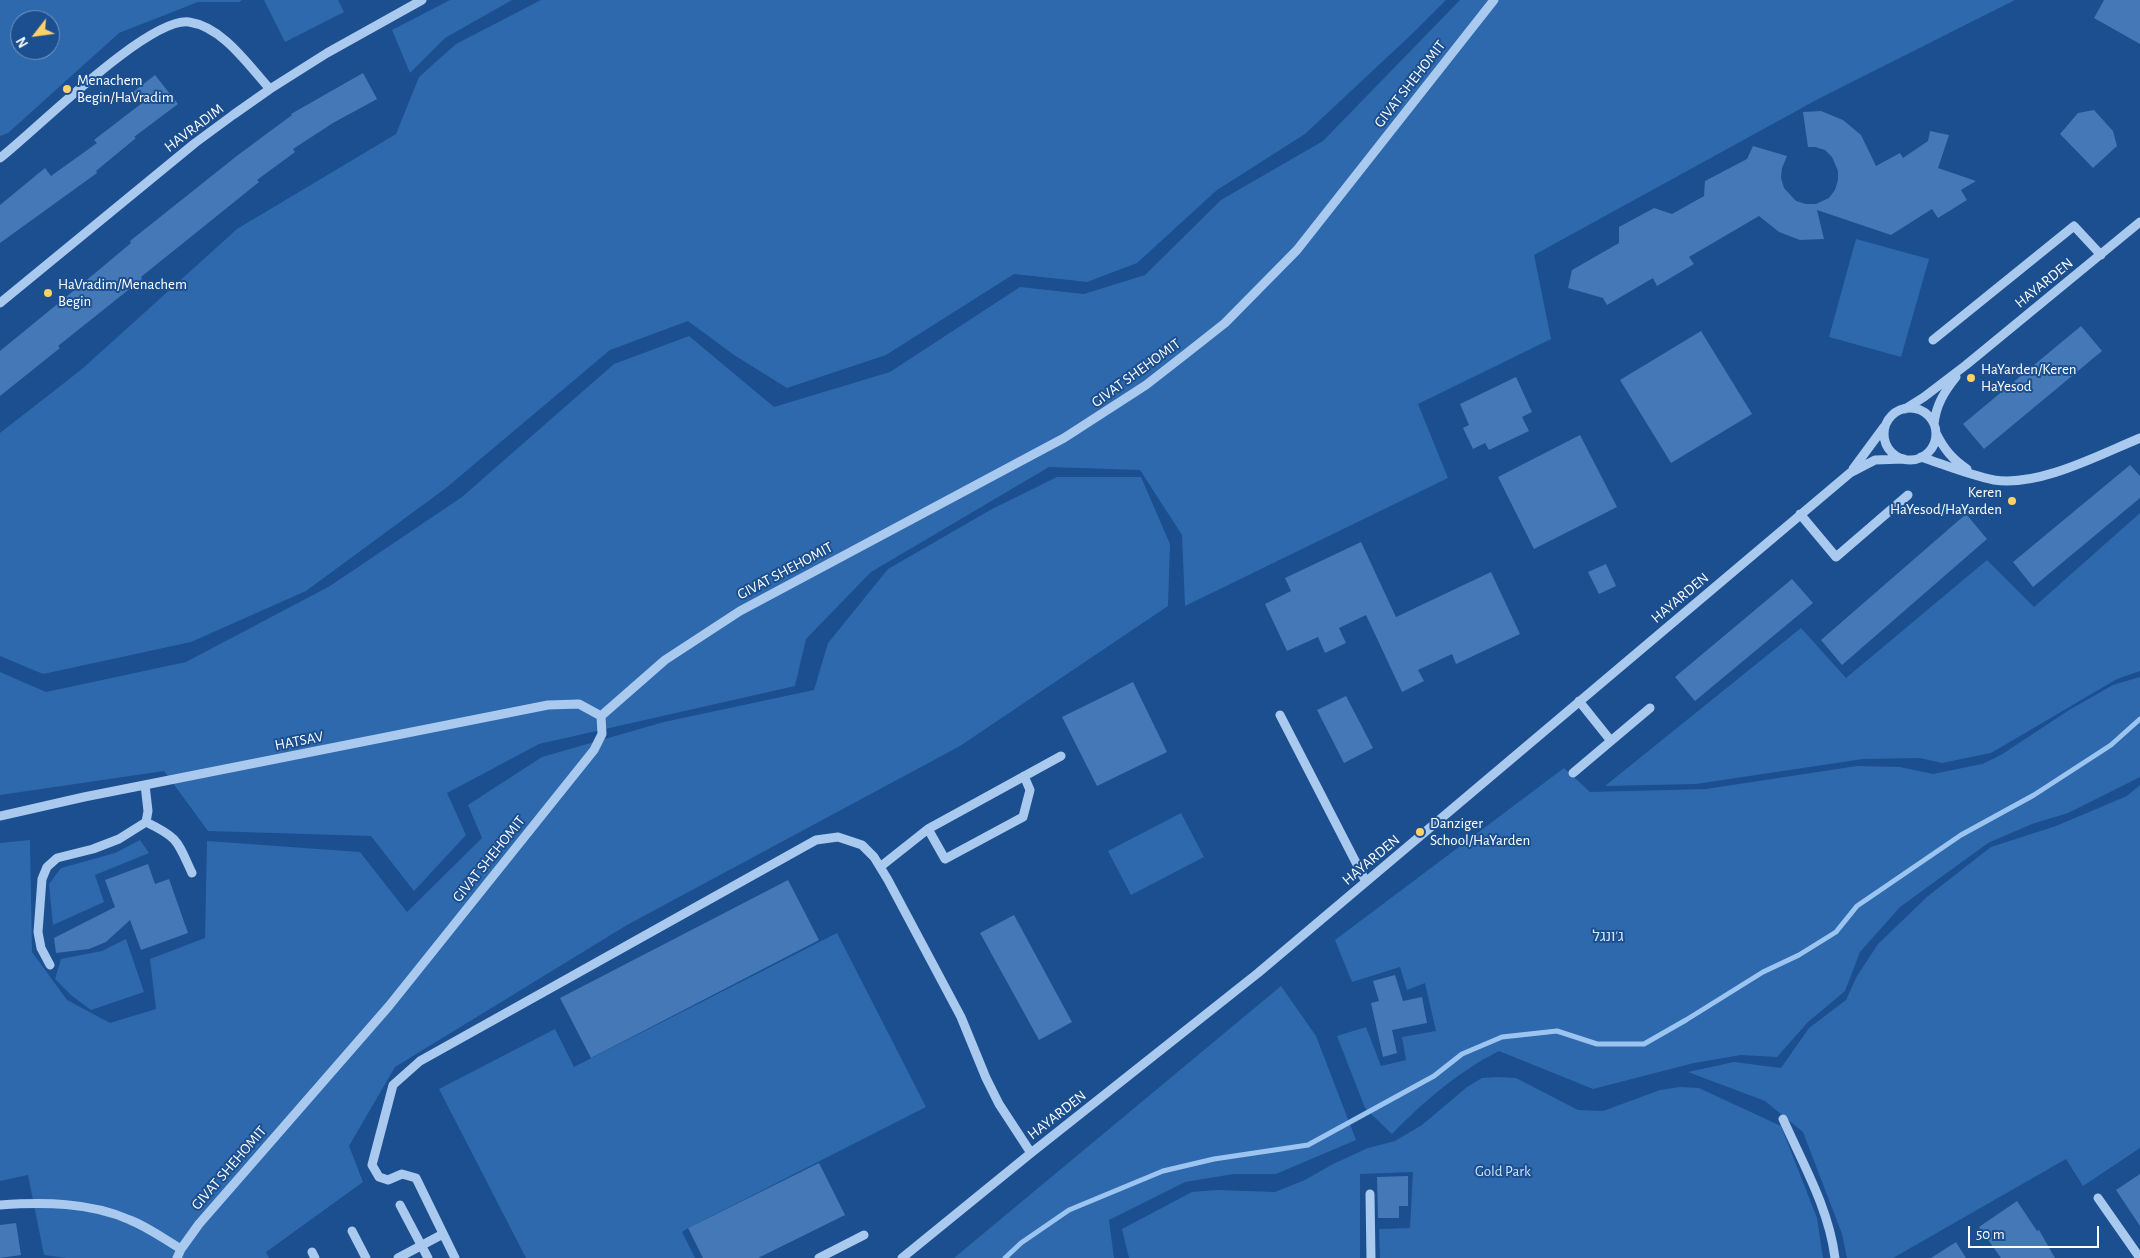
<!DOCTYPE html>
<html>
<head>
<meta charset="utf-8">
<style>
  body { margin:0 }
  #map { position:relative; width:2140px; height:1258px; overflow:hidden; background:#1b4f8f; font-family:"Alegreya Sans",sans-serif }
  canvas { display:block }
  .north { position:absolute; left:10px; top:10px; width:50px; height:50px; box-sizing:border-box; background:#1b4f8f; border:1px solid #7695bc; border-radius:50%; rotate:240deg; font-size:14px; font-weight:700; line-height:20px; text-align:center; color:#fff }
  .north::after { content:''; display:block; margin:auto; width:18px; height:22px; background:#ffd166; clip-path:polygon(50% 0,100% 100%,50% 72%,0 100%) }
  .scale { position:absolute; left:1968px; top:1226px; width:131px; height:22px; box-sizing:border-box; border:2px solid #fff; border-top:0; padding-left:6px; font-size:15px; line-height:18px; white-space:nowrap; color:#fff; -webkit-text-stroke:4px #1b4f8f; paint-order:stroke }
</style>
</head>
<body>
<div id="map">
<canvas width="2140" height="1258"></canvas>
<div class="north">N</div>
<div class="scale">50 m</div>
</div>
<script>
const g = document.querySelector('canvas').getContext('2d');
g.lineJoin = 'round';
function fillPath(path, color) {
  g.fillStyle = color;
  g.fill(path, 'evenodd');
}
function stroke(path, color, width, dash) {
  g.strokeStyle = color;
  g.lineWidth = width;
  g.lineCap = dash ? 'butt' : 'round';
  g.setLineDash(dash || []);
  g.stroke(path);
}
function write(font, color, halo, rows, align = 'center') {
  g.font = font + ' "Alegreya Sans",Heebo,sans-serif';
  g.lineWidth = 4;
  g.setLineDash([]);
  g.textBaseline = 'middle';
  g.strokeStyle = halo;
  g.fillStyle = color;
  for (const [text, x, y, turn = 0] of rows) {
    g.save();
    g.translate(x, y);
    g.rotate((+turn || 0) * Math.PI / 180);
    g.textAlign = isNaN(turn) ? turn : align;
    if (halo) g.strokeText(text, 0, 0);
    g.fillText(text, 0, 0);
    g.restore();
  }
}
fillPath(new Path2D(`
  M0,0H242L239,2H198L119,33L8,133L0,136ZM20,20H50V50H20Z
  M264,0H338L344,12L285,42Z
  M450,0H512L445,38L410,73L392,30Z
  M541,0H1446L1413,33L1305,134L1217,190L1137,263L1087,282L1014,274L886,355L787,388L734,355L688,321L610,350L446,488L306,591L191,642L43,674L0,656V433L82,369L237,229L396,134L419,77L456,44Z
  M1460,0H2015L1820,98L1534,255L1551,339L1418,404L1448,478L1185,606L1182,535L1140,470L1049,467L871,572L806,639L795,686L539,744L447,793L466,835L414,891L371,836L208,831L164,771L0,795V672L46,692L186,662L330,586L462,497L614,364L689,336L774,407L890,372L1020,287L1084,294L1145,275L1221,200L1323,141Z
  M1856,239L1929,259L1901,357L1829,337Z
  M1057,477H1141L1170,544L1168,606L960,746L627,925L395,1067L349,1146L363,1182L266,1252L269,1258H66L44,1255L28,1175L0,1181V843L30,840L32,952L67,1000L110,1023L156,1009L150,959L205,938L207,841L360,852L407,912L482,838L468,805L542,757L664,722L814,690L828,643L888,569L992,509Z
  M2140,513V671L2117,679L1991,753L1942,763L1920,758L1863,759L1696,784L1605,786L1801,628L1846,678L1987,560L2034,607Z
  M2140,677V777L2068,813L2032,824L1988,843L1900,907L1860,952L1845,991L1808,1022L1777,1057L1741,1055L1694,1063L1593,1089L1499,1051C1459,1071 1423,1102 1392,1134L1365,1108L1337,1036L1366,1027L1381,1066L1406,1060L1402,1037L1436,1031L1425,983L1407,990L1400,967L1352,982L1335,940L1564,768L1590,792L1706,789L1857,766L1900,767L1933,774L1982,764L2001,755L2069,710L2113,685Z
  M2140,785V1148L2083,1186L2066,1159L1893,1258H1847L1842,1234L1803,1132L1765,1101L1688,1072L1734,1062L1781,1068L1809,1028L1846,1000L1857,976L1878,944L1928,896L1991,847L2056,826L2127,796Z
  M1181,813L1204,857L1131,895L1108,851Z
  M140,840L149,853L95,875L104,902L53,925L49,884L61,868L115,853Z
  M837,933L926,1107L688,1228L682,1232L695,1258H526L439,1089L555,1029L574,1067Z
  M126,939L144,992L91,1010L71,995L55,979L61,959L102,951Z
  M1281,986L1316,1036L1356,1140L1276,1174H1234L1185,1182L1109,1220L1114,1258H954Z
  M1498,1077L1516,1078L1578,1110L1603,1111L1660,1090L1680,1087L1699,1088L1781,1126L1817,1218L1823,1258H1380L1379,1229L1410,1228L1413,1172L1360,1174V1258H1129L1122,1229L1192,1192L1217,1190L1275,1192L1305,1180L1333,1164L1368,1148L1395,1141L1422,1125L1467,1087L1482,1078Z`), '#2e69ad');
stroke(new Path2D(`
  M1005,1258L1021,1243L1069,1210L1163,1171L1214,1159L1308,1145L1434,1076L1462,1054L1502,1037L1557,1031L1597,1044H1644L1686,1020L1763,972L1799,955L1836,932L1857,906L1961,835L2034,795L2111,745L2140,719`), '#9cc4f0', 5);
fillPath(new Path2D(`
  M2104,0H2140V44L2094,18Z
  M363,73L377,99L333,123L293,149L295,152L257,180L259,182L141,277L142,279L58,346L60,348L0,396V351L94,274L131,243L130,241L238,155L292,115L291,114Z
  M155,75L178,104L134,137L136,138L96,171L97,173L0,243V205L45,168L51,176L97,143L94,140L142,103L133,92Z
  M2094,110L2113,131L2117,146L2093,168L2060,134L2078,113Z
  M1821,111L1843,120L1861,135L1876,166L1900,153L1903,158L1928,141L1930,131L1949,135L1938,168L1976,181L1961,190L1967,200L1938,218L1932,209L1891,235L1817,210L1824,239L1800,240L1779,232L1759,216L1689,257L1694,264L1657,286L1653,278L1607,305L1603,298L1568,288L1572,270L1619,243V227L1654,208L1672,214L1704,196L1705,181L1747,159L1753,146L1787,156L1782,168L1781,178L1784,188L1796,201L1806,204H1816L1829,198L1835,190L1838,180V171L1832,157L1825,150L1815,147H1808L1803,112Z
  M2081,326L2102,351L1984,449L1963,424Z
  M1701,331L1752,414L1671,463L1620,380Z
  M1516,377L1532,412L1522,417L1529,431L1489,450L1485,443L1473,449L1463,428L1469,425L1460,404Z
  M1580,435L1617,507L1534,549L1498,477Z
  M2130,465L2140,476V498L2033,587L2013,562Z
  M1966,514L1987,539L1842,665L1821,640Z
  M1361,542L1396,617L1491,572L1520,634L1456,664L1452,654L1418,670L1424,681L1402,692L1366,615L1339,628L1346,643L1325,653L1318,637L1287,651L1265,604L1291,591L1285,578Z
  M1606,564L1616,586L1599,594L1588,572Z
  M1792,579L1813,603L1695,701L1675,677Z
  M1133,682L1167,752L1097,786L1062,717Z
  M1346,696L1373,748L1344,763L1317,710Z
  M148,864L155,884L169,879L188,933L141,950L130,920L106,942L89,949L56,953L54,938L115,907L105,880Z
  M788,880L819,940L591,1058L560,998Z
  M1014,915L1072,1022L1039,1040L980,933Z
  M1395,975L1403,1001L1422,997L1427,1023L1392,1030L1397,1053L1383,1057L1371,1003L1379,1001L1373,981Z
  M819,1163L845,1215L758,1258H703L688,1228Z
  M2140,1174V1226L2116,1190Z
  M1408,1176V1206H1399V1218H1378L1377,1177Z
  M2017,1201L2037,1231L2039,1230L2055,1258H2001L1979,1227Z
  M16,1223L21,1255L0,1258V1225Z
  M1956,1242L1966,1258H1931Z`), '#4478b7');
stroke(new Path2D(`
  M0,158C36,130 148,17 189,22C223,27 248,65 270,89
  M0,303L195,143L233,115L270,89L327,53L422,0
  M1933,340L2074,226L2101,255
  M1884 434a26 26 0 1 1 52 0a26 26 0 1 1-52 0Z
  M1905,409L1924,397L1966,365L2140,222
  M1934,424C1936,405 1944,392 1956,377
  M1936,433C1944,449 1952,459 1967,469
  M1921,457C1945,465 1969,475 1994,480C2039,487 2099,455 2140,438
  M1853,469L1884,427
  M1800,514L1836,557L1908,495
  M1579,701L1611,741
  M1280,715L1366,882
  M601,716L665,660L740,611L1064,438L1146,385L1187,353L1225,323L1297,250L1494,0
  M1573,773L1650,708
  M0,816L84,797L548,705L579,704L601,716
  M146,822C179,838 177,841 192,873
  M928,829L945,859L1023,817L1030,790L1024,776
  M880,867L928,829L1061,756
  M50,965L41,948L38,932L42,879L47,867L57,858L93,849L119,839L146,822L148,811L145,785
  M1783,1119C1803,1164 1829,1209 1835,1258
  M1370,1194L1371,1258
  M2098,1198L2140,1258
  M0,1205C43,1202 90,1202 130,1220C148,1227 164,1239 181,1249
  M400,1205L428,1258
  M352,1231L366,1258
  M312,1252L315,1258
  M177,1258L181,1249L199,1224L389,1006L594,750L602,734L601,716
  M398,1258L443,1234
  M455,1258L416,1178L402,1174L388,1180L379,1177L372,1165L393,1085L420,1061L816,840L838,837L862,845L874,857L888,880L961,1017L986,1078L999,1104L1031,1153
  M819,1258L864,1235
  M902,1258L1031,1153L1258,973L1850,473L1875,460L1904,459`), '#a9c9ee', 9);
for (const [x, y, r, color] of [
  [67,89,5,"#ffd166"],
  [48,293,5,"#ffd166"],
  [1971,378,5,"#ffd166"],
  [2012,501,5,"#ffd166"],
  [1420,832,5,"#ffd166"]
]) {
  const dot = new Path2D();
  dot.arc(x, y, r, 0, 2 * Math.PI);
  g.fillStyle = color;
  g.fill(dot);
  stroke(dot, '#1b4f8f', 2);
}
write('15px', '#fff', '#1b4f8f', [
  ["Menachem",77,80],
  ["Begin/HaVradim",77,97],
  ["HaVradim/Menachem",58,284],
  ["Begin",58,301],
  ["HaYarden/Keren",1981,369],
  ["HaYesod",1981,386],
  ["Keren",2002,492,"right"],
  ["HaYesod/HaYarden",2002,509,"right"],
  ["Danziger",1430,823],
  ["School/HaYarden",1430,840]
], 'left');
write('15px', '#fff', '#1b4f8f', [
  ["GIVAT SHEHOMIT",1410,84,-52],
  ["HAVRADIM",194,128,-37],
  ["HAYARDEN",2044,283,-39],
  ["GIVAT SHEHOMIT",1136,373,-36],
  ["GIVAT SHEHOMIT",785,571,-28],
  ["HAYARDEN",1680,598,-40],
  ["HATSAV",299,741,-11],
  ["GIVAT SHEHOMIT",489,859,-51],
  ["HAYARDEN",1371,860,-40],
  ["HAYARDEN",1057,1115,-38],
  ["GIVAT SHEHOMIT",229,1168,-49]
]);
write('15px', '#cfe3fa', '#1b4f8f', [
  ["ג'ונגל",1608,936],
  ["Gold Park",1503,1171]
]);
</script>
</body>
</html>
